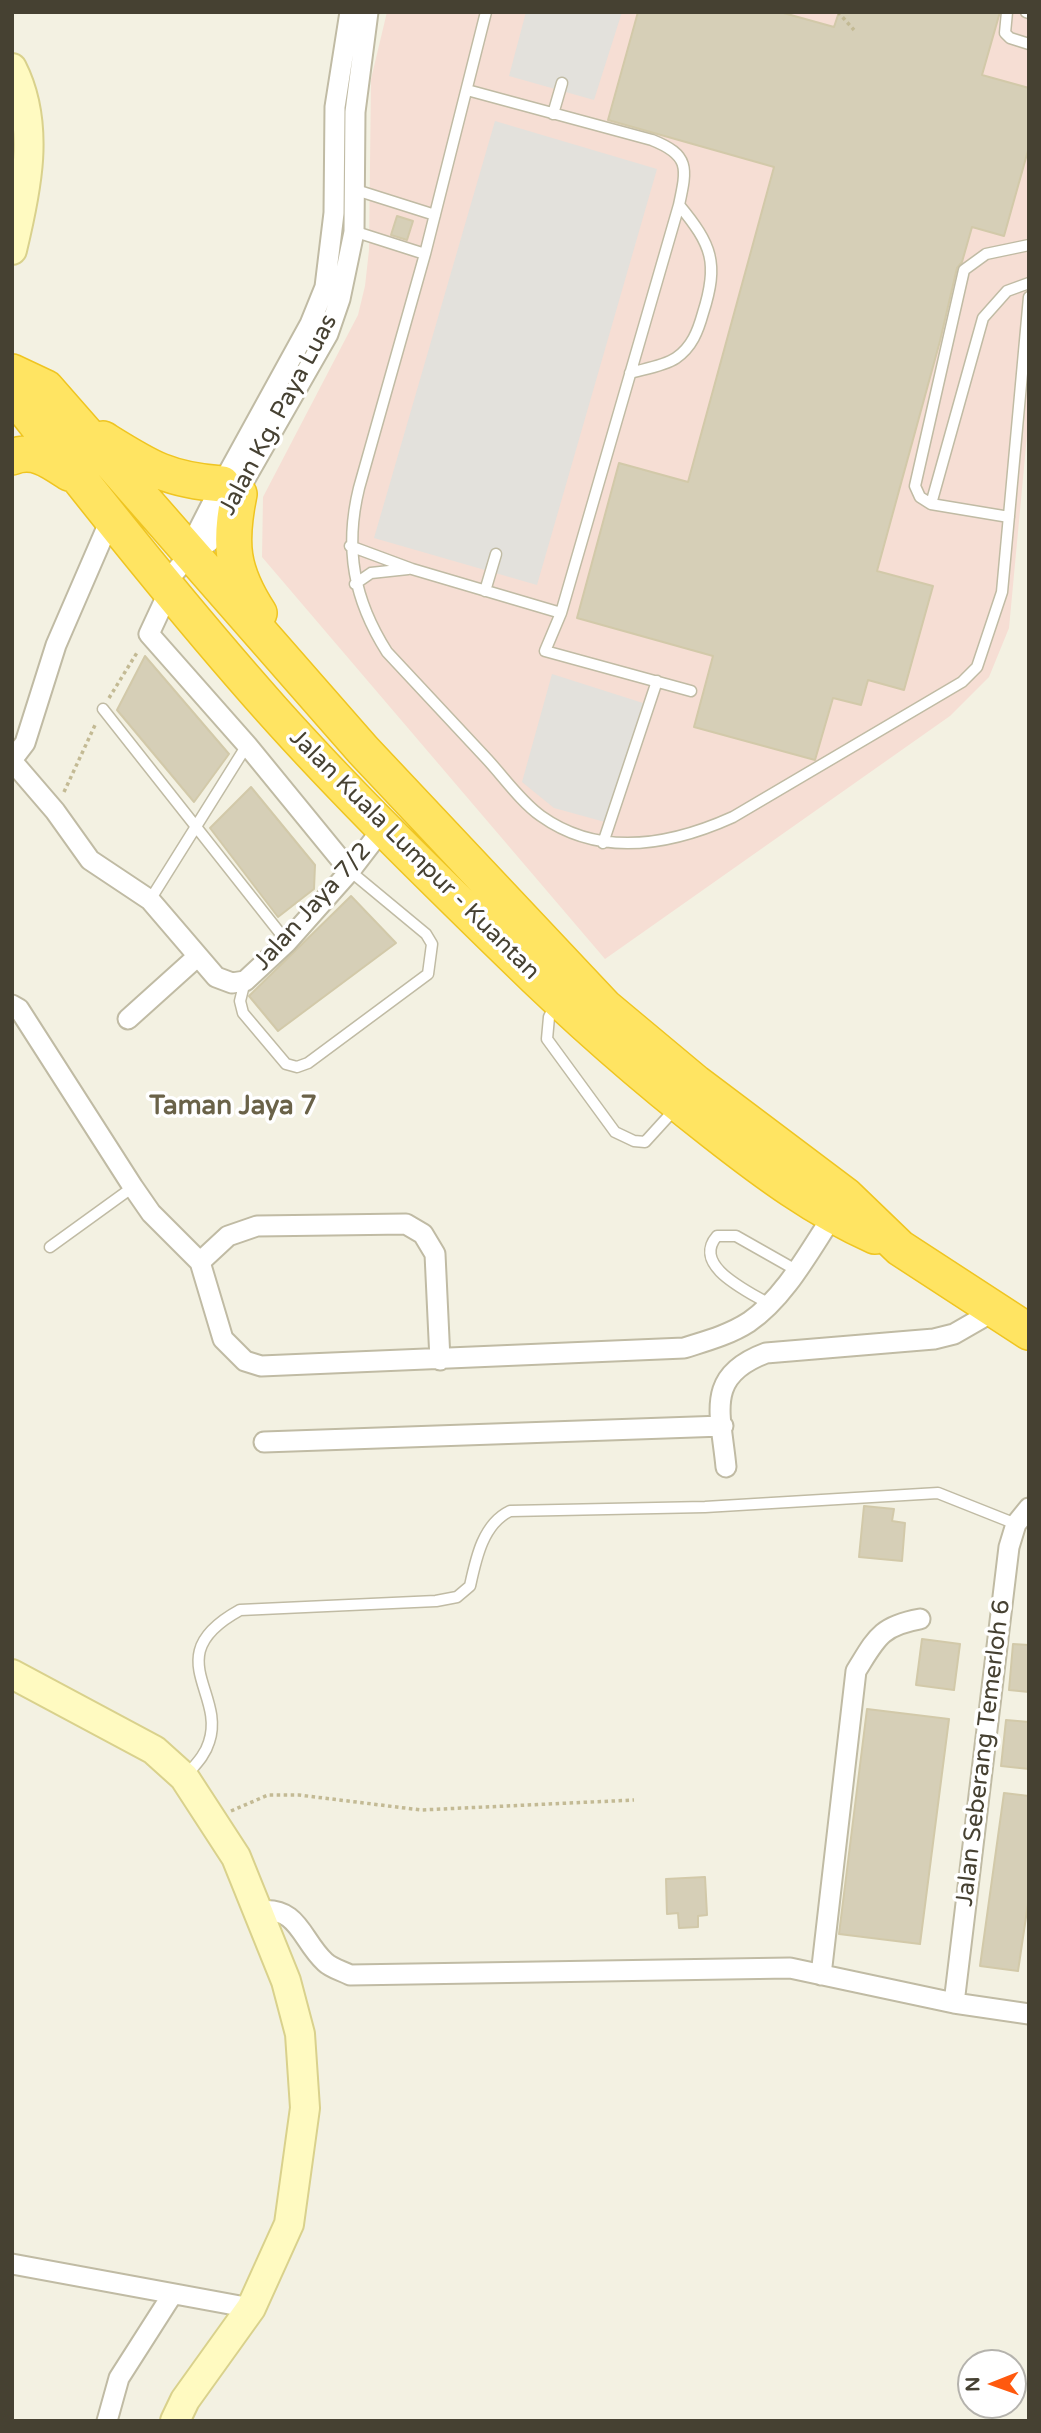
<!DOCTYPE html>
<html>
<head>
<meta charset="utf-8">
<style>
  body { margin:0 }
  #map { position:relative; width:1041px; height:2433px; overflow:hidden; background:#f3f1e2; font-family:"Varela Round",sans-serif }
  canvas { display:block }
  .frame { position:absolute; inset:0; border:14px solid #464132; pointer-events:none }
  .north { position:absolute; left:957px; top:2349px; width:70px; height:70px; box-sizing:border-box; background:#fff; border:2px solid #b5b3ad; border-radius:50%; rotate:269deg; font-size:19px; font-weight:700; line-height:28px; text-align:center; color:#464132 }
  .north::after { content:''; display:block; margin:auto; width:24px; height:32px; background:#ff590e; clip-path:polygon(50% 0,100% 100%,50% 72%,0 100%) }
</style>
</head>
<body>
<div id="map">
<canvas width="1041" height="2433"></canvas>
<div class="frame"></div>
<div class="north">N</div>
</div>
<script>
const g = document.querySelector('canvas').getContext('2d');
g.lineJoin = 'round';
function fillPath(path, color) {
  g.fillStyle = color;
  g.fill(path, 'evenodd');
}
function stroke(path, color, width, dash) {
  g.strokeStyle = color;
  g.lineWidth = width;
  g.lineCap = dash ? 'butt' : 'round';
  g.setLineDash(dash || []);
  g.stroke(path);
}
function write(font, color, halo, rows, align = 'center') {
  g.font = font + ' "Varela Round",sans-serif';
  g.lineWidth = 7;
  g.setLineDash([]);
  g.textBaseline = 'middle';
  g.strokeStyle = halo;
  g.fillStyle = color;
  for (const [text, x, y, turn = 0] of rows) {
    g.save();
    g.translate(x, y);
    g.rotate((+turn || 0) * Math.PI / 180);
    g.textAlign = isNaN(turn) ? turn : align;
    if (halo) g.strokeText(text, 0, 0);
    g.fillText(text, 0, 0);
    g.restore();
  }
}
fillPath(new Path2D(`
  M387,12H1029V414L1009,628L989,677L950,716L605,959L262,557L263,497L358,315L365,286L369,250L371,79Z`), '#f6ded4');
fillPath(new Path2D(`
  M526,12H622L594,100L509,76Z
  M495,121L657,169L537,585L374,538Z
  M552,674L643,703L605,822L554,808L522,782Z`), '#e3e1dc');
const building = new Path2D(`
  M638,12H780L834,27L839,12H1000L982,75L1029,88V147L1004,236L972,227L962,262L957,268L940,341L877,571L933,586L904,690L868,680L861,705L833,698L815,760L694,727L713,656L577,618L619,463L688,482L774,167L608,120Z
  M397,216L413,221L407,240L391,235Z
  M145,656L229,754L194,802L117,710Z
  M251,787L315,865L314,889L278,917L210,828Z
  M351,896L396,943L278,1031L249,996Z
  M864,1506L894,1509L892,1521L905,1523L902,1561L859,1557Z
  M922,1639L960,1644L954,1690L916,1685Z
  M1013,1644L1029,1645V1692L1009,1690Z
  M867,1709L949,1719L920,1944L839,1934Z
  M1006,1720L1029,1722V1769L1001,1766Z
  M1004,1793L1029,1796V1897L1018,1971L980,1966Z
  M705,1877L707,1915L698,1916V1927L679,1928L678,1913L667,1914L666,1879Z`);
fillPath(building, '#d6cfb7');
stroke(building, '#d2c9a9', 2);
const lane = new Path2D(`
  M486,12L425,254L359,488C344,549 354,600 387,652C420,687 453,723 486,758C503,776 520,801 541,816C600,858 671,845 733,817L962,682L977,667L1002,592L1029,297
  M1007,12L1005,33L1010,38L1029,44
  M1026,12L1029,13
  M467,90L652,140C690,155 687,168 679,205L561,613L545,651L691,691
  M553,114L562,83
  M353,193L356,190L435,215
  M353,231L425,254
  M630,373C644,369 664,366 676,358C692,347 698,331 703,313C719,263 712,245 679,205
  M931,504L983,318L1007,291L1029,283
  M1009,517L931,504L920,497L915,486L964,270L986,254L1029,245
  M350,546L412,569L561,613
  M355,584L371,573L408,569
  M485,591L496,554
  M103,709L287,942
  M603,843L657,681
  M150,900L247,745
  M245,981L240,1001L243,1013L286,1064L297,1067L308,1063L428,974L432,944L426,934L350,871
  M555,1004L549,1017L547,1039L615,1132L634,1141L645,1142L676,1108
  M50,1247L133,1187
  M769,1304C748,1291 691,1266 717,1236H736L796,1270
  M185,1777C194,1766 205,1756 209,1742C226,1692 158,1655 240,1610L436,1601L457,1597L470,1586C476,1558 483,1524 510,1511L705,1507L938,1493L1016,1524`);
const street = new Path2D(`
  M190,555L197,533L222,484L310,324L325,287L334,213L335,107L350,12
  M164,584L190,555L209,542L328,334L340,299L354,232L355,112L368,12
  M169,591L149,634L247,745L350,871
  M12,760L25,743L56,645L111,518
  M12,761L55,811L90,860L150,900L216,977L232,983L245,981L287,942L350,871L383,828
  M12,1005L19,1009L133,1187L151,1213L200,1262L223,1339L245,1361L261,1366L684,1348C706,1341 729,1335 749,1322C787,1296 812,1246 838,1208
  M128,1019L198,956
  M200,1262L228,1236L257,1226L406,1224L423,1234L435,1254L440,1360
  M264,1442L723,1426
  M726,1467C721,1413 704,1376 766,1353L934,1339L954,1334L994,1311
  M259,1911C299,1906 301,1940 325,1962C331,1968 342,1971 350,1975L790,1968L954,2003L1029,2014
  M821,1975L856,1671C876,1639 880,1626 920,1619
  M954,2003L1009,1547L1016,1524L1029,1508
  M12,2264L251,2308
  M107,2421L119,2378L172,2295`);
const secondary = new Path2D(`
  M12,68C41,125 26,192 12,250
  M12,1674L154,1750L184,1777L236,1857L286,1981L300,2034L305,2108L289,2224L251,2308L185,2400L175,2421`);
const highway = new Path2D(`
  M12,372L46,388L363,750L605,1007L696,1083L846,1196L900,1248L1029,1332
  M12,375L23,407C103,509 184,611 271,709C347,794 429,874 511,954C575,1017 642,1076 714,1132C765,1172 816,1210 875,1236
  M103,439C148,467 167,480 222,484
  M12,457C34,448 51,461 69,473
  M239,494C229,543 231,570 259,613`);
stroke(lane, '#c0bba4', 13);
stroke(street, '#c0bba4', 23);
stroke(secondary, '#d9d18c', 32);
stroke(highway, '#efc521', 38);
stroke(new Path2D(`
  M838,12L854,30
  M109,698L138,651
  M64,792L96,723
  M231,1811L268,1795H299L421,1810L634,1800`), '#c3ba94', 3.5, [3.5, 3.5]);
stroke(lane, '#fff', 10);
stroke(street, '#fff', 19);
stroke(secondary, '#fffac1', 28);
stroke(highway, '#ffe462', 35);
write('24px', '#464132', '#fff', [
  ["Jalan Kg. Paya Luas",279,415,-62],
  ["Jalan Kuala Lumpur - Kuantan",414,855,45],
  ["Jalan Jaya 7/2",313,907,-48],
  ["Jalan Seberang Temerloh 6",984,1753,-83]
]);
write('bold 26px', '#6a6248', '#fff', [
  ["Taman Jaya 7",233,1107]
]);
</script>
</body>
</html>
